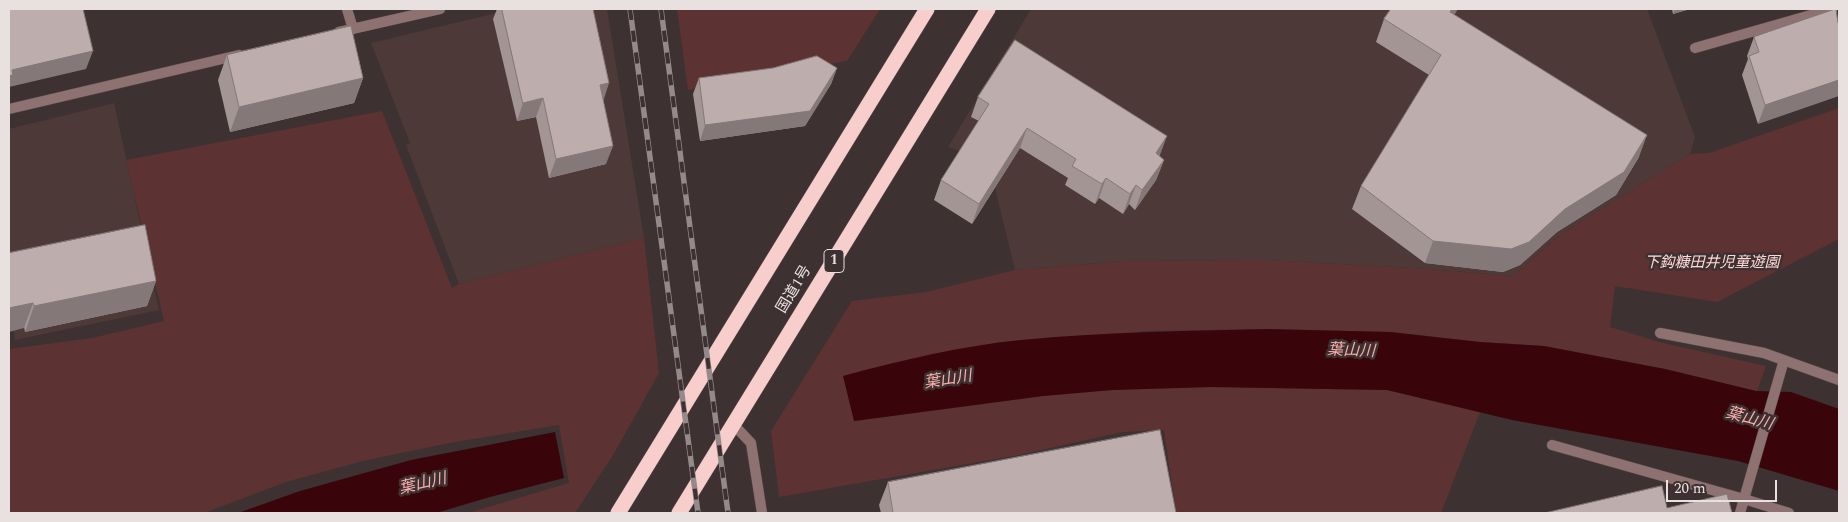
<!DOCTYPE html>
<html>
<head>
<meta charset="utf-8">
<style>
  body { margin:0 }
  #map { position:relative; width:1848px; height:522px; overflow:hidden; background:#3e3131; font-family:Spectral,serif }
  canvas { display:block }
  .frame { position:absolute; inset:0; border:10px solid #e9e0e0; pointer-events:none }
  .scale { position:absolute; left:1666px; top:480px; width:111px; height:22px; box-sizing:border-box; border:2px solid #e9e0e0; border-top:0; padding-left:6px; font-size:15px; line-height:18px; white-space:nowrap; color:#e9e0e0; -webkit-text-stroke:4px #3e3131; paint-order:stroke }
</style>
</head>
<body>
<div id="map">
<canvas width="1848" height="522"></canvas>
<div class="frame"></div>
<div class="scale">20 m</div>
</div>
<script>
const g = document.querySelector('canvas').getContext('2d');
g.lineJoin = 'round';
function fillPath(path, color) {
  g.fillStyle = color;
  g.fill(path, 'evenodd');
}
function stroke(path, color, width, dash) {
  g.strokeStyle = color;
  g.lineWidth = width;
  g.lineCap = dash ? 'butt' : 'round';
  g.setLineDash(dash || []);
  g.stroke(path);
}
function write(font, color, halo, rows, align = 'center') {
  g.font = font + ' Spectral,"Noto Sans JP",serif';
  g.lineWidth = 5;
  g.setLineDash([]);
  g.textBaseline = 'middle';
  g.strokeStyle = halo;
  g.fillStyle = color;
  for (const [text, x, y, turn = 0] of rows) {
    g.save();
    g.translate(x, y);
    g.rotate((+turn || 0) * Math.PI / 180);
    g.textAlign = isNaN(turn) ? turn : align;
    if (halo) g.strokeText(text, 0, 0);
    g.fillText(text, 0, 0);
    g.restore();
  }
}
fillPath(new Path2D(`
  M513,9H607L644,238L459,284L406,145L410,143L371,43Z
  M1031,9H1647L1695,137L1690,154L1560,235L1513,276L1429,269L1265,260L1124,261L1015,270L988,160L948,147Z
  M114,103L159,310L15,340L9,310V129Z`), '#4c3938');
fillPath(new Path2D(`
  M677,9H880L847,61L688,90Z
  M1839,108V239L1717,302L1615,286L1610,327L1659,342L1766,366L1757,391L1665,369L1544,346L1480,342L1390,332L1267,329L1145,331L843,376L855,421L1043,396L1112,390L1211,387L1387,390L1480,412L1441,513H1176L1164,430L1122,432L1019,455L779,497L771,431L852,301L926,292L1015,270L1124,261L1265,260L1429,269L1513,276L1560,235L1690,154L1709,153Z
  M382,111L452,288L459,284L644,238L659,373L615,452L575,513H468L569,483L559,425L449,443L363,461L286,482L204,513H9V349L92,338L164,321L126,160Z`), '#5c3332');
fillPath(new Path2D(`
  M1267,329L1390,332L1480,342L1544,346L1665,369L1756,391L1791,392L1839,409V491L1738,461L1512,420L1387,390L1211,387L1112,390L1043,396L854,421L843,376C902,360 961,346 1021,340C1103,332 1185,331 1267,329Z
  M555,432L564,478L490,497L436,513H238L300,491L411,460Z`), '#39050a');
const lane = new Path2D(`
  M347,9L353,29
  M1660,333L1764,353L1839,380
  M1552,445L1744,499
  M1740,513L1784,360`);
const street = new Path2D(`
  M339,32L440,9
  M1695,48L1832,9
  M9,109L239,55
  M734,425L751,443L762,513
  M1744,499L1789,513`);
const highway = new Path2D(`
  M618,513L927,9
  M679,513L988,9`);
stroke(lane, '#594d4d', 11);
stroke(street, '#594d4d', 11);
stroke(highway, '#594d4d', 16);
stroke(lane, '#8e7271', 10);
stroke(street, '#8e7271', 10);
stroke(highway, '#f8cecc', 15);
const rail = new Path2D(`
  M630,9L698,513
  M661,9L728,513`);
stroke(rail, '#958a8a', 5.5);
stroke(rail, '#3e3131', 4, [11]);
fillPath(new Path2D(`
  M497,9H593L603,101L606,164L549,178L536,117L517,121L493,19Z
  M1672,9H1690L1673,14Z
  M1836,9L1758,124L1742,75L1748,59L1747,56L1754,37Z
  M1455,15L1639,157L1616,195L1557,232L1520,265L1503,272L1425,263L1352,209L1361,186L1429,75L1376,42L1384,19Z
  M227,55L363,78L354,103L230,132L218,80Z
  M837,68L831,84L805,126L700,141L693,94L699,78Z
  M978,97L1159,156L1164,160L1156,180L1135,210L1129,204L1123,214L1099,198L1095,204L1065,185L1068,178L1020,148L972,224L934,200L941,180L979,121L971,117Z
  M9,253L156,281L147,306L25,332Z
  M888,482L1176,513H881L879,505Z`), '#a39594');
fillPath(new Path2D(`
  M1452,9H1458L1442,34L1450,12Z
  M1675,9H1690L1673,14Z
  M93,51L86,69L9,87V76L12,70Z
  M837,68L831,84L805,126L700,141L705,125Z
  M363,78L354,103L230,132L239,107Z
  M1839,80V96L1758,124L1765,105Z
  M609,83L603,102L600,85Z
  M543,98L536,117L517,121L523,103Z
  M1027,128L1020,148L972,224L979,204Z
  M1647,135L1639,157L1616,195L1557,232L1520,265L1503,272L1425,263L1433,241Z
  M1167,136L1160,155L1149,173L1156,153Z
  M613,146L606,164L549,178L556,159Z
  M1164,160L1156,180L1135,210L1142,190Z
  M1106,178L1099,198L1095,204L1102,184Z
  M1136,185L1129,204L1123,214L1130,194Z
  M156,281L147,306L25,332L34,306Z
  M33,303L24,328L9,332V308Z`), '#847978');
const building = new Path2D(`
  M9,9H83L93,51L12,70L13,75L9,76Z
  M502,9H593L609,83L600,85L613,146L556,159L543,98L523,103Z
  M1391,9H1452L1450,12L1647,135L1624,172L1565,209L1529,242L1511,249L1433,241L1361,186L1441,55L1384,19Z
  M1836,9L1838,23L1839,22V80L1765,105L1749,56L1759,52L1754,37Z
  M351,26L363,78L239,107L227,55Z
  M1015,40L1167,136L1156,153L1164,160L1142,190L1136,185L1130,194L1106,178L1102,184L1072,166L1076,159L1027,128L979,204L941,180L989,104L978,97Z
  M817,56L837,68L810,111L705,125L699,78L773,68Z
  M145,225L156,281L34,306L33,303L9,308V253Z
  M1160,430L1176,513H893L888,482Z
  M1662,486L1667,508L1727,494L1732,513H1545Z`);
fillPath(building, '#bdadac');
stroke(building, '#847978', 1);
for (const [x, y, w] of [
  [834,261,20]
]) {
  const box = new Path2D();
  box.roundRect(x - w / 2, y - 11.5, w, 23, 4);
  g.fillStyle = '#3e3131';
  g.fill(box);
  stroke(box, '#e9e0e0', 1);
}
write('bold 14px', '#e9e0e0', null, [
  ["1",834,261]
]);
write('italic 15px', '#ffd8d5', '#3e3131', [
  ["下鈎糠田井児童遊園",1712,264]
]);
write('15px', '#e9e0e0', '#3e3131', [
  ["国道1号",795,290,-59]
]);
write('italic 16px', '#f9aeab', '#3e3131', [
  ["葉山川",1351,352,2],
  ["葉山川",948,381,-9],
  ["葉山川",1749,420,15],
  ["葉山川",423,485,-13]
]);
</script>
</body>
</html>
